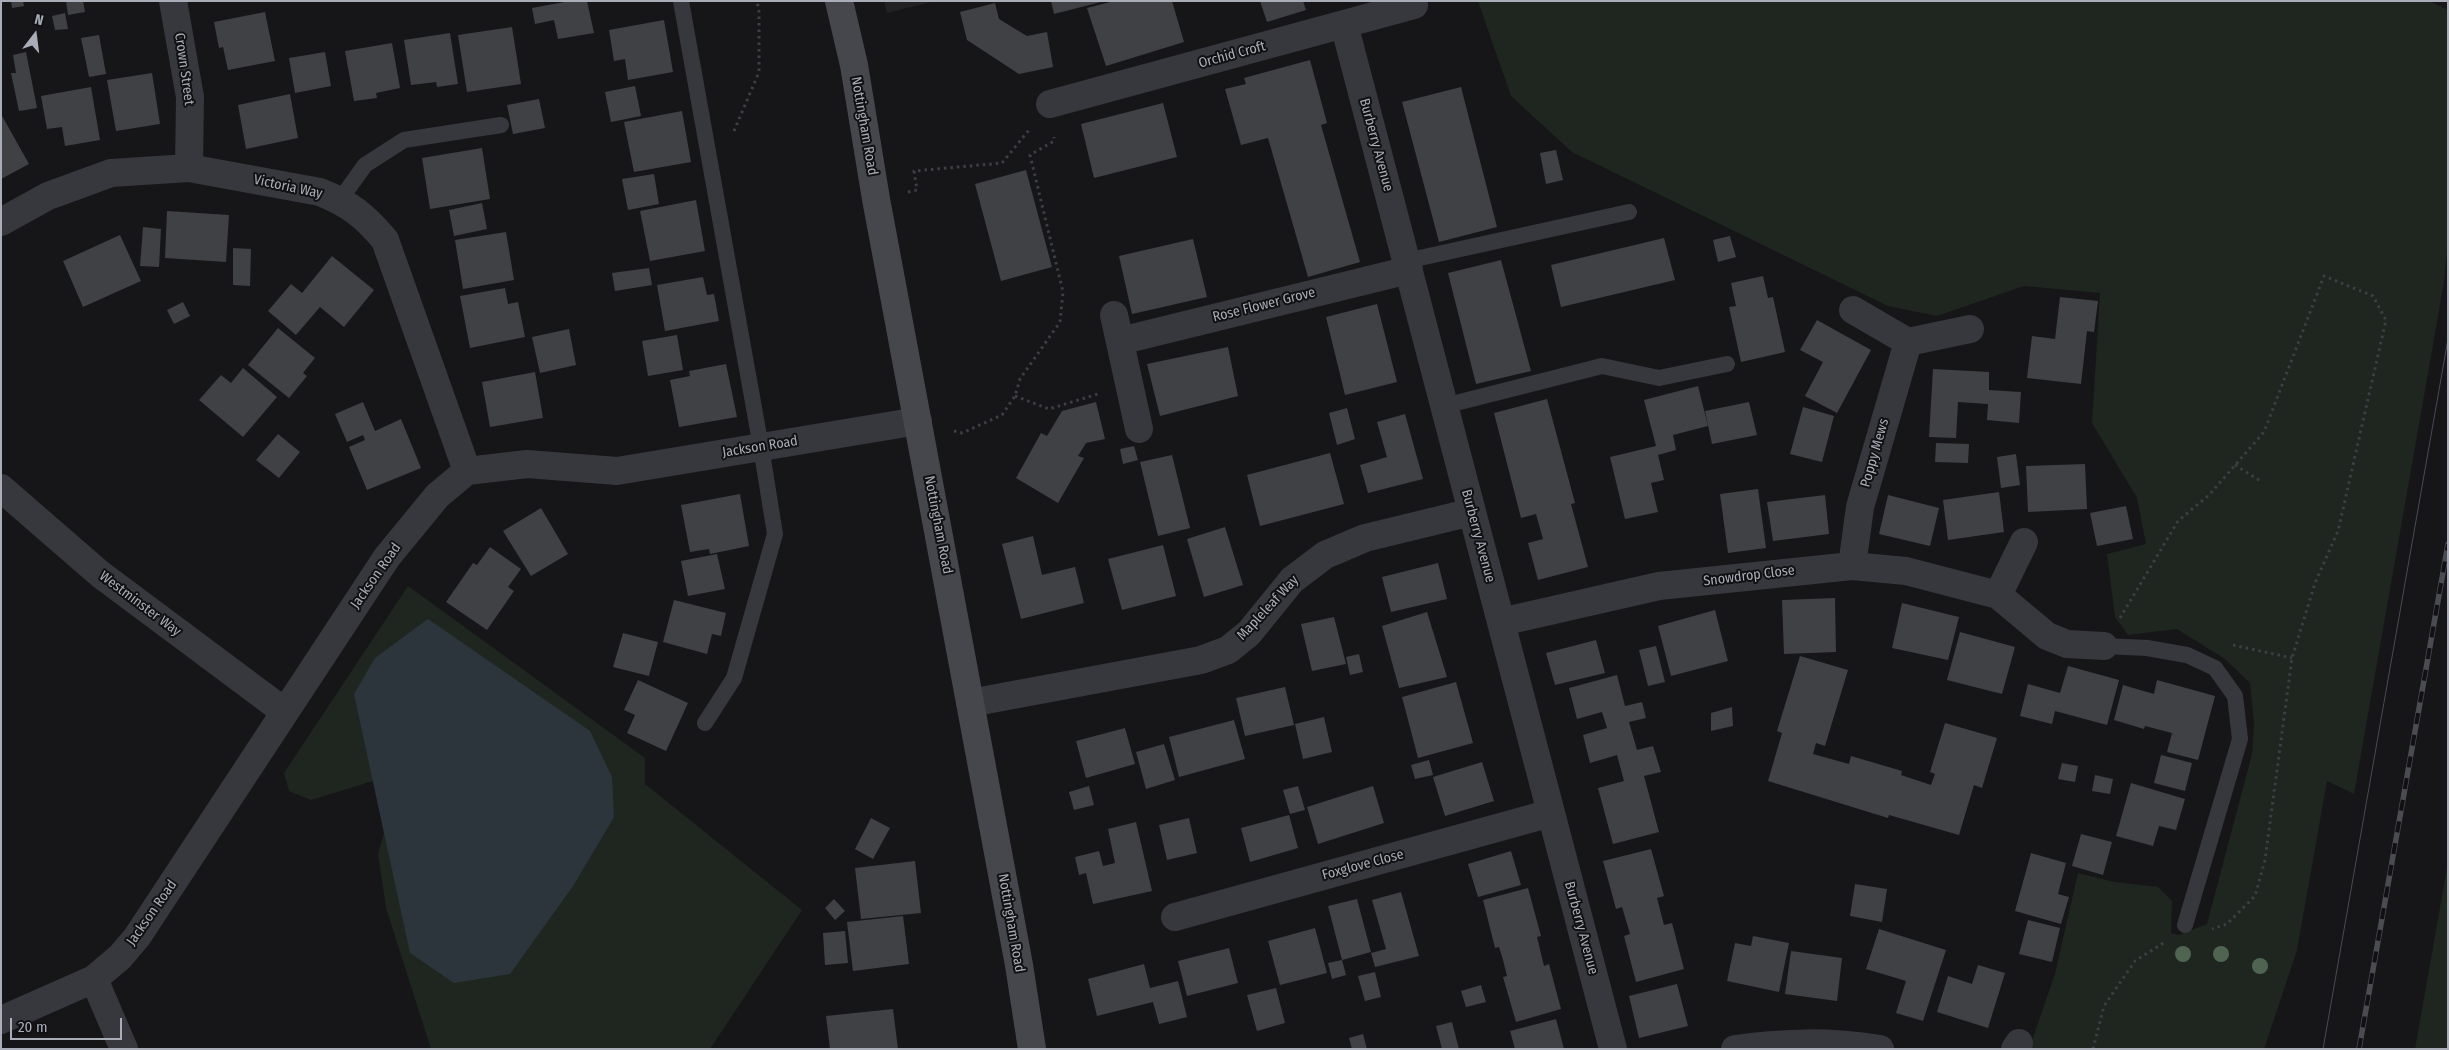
<!DOCTYPE html>
<html>
<head>
<meta charset="utf-8">
<style>
  body { margin:0 }
  #map { position:relative; width:2449px; height:1050px; overflow:hidden; background:#161618; font-family:"Fira Sans Condensed",sans-serif }
  canvas { display:block }
  .frame { position:absolute; inset:0; border:2px solid #a8adb8; pointer-events:none }
  .north { position:absolute; left:10px; top:10px; width:50px; height:50px; -webkit-text-stroke:4px #111113; paint-order:stroke; rotate:15deg; font-size:14px; font-weight:700; line-height:20px; text-align:center; color:#a8adb8 }
  .north::after { content:''; display:block; margin:auto; width:18px; height:22px; background:#a8adb8; clip-path:polygon(50% 0,100% 100%,50% 72%,0 100%) }
  .scale { position:absolute; left:10px; top:1018px; width:112px; height:22px; box-sizing:border-box; border:2px solid #a8adb8; border-top:0; padding-left:6px; font-size:15px; line-height:18px; white-space:nowrap; color:#a8adb8; -webkit-text-stroke:4px #111113; paint-order:stroke }
</style>
</head>
<body>
<div id="map">
<canvas width="2449" height="1050"></canvas>
<div class="frame"></div>
<div class="north">N</div>
<div class="scale">20 m</div>
</div>
<script>
const g = document.querySelector('canvas').getContext('2d');
g.lineJoin = 'round';
function fillPath(path, color) {
  g.fillStyle = color;
  g.fill(path, 'evenodd');
}
function stroke(path, color, width, dash) {
  g.strokeStyle = color;
  g.lineWidth = width;
  g.lineCap = dash ? 'butt' : 'round';
  g.setLineDash(dash || []);
  g.stroke(path);
}
function write(font, color, halo, rows, align = 'center') {
  g.font = font + ' "Fira Sans Condensed",sans-serif';
  g.lineWidth = 4;
  g.setLineDash([]);
  g.textBaseline = 'middle';
  g.strokeStyle = halo;
  g.fillStyle = color;
  for (const [text, x, y, turn = 0] of rows) {
    g.save();
    g.translate(x, y);
    g.rotate((+turn || 0) * Math.PI / 180);
    g.textAlign = isNaN(turn) ? turn : align;
    if (halo) g.strokeText(text, 0, 0);
    g.fillText(text, 0, 0);
    g.restore();
  }
}
fillPath(new Path2D(`
  M884,1H935L887,13Z`), '#222225');
fillPath(new Path2D(`
  M1478,1H2429L2448,10V242L2444,282L2354,794L2327,781L2297,950L2264,1049H2029L2055,974L2078,873L2115,882L2158,887L2172,901L2171,933L2179,935L2207,924L2252,754L2254,725L2250,683L2225,659L2177,629L2128,635L2115,617L2107,554L2146,544L2137,498L2092,423L2100,293L2024,286L1937,316L1888,306L1572,152L1511,96Z
  M408,586L645,758V784L802,910L710,1049H431L386,908L378,854L384,833L373,781L311,800L289,791L284,773Z
  M2448,862V1049H2415Z`), '#1e261f');
fillPath(new Path2D(`
  M428,619L590,731L612,777L614,817L573,886L510,974L454,983L410,953L354,694L375,658Z`), '#2c353c');
fillPath(new Path2D(`
  M11,1H23L24,6L12,8Z
  M66,1H83L85,12L68,15Z
  M570,1H587L594,33L558,39L554,20L535,24L532,8Z
  M1051,1H1101V2L1054,14Z
  M1172,1L1184,42L1106,66L1087,8L1114,1Z
  M1260,1H1303L1306,10L1267,22Z
  M995,3L999,19L1012,27L1027,36L1047,32L1053,67L1019,74L967,40L960,12Z
  M265,12L275,61L228,70L223,47L219,48L214,22Z
  M65,13L68,29L55,30L52,16Z
  M664,20L673,72L628,80L625,59L614,61L609,30Z
  M512,27L521,84L467,92L458,35Z
  M450,33L458,84L437,87L436,82L411,85L404,40Z
  M99,35L106,74L89,77L81,38Z
  M392,43L400,88L376,93L377,98L354,101L345,51Z
  M26,52L37,108L19,111L11,73H16L13,55Z
  M325,52L331,86L295,93L289,58Z
  M1310,60L1327,123L1321,125L1360,262L1308,277L1268,138L1241,145L1225,89L1246,84L1244,78Z
  M152,73L160,124L116,131L107,80Z
  M635,86L641,116L611,122L605,92Z
  M91,87L100,140L65,146L62,127L47,129L41,96Z
  M1461,87L1497,227L1439,242L1402,102Z
  M290,94L298,138L246,149L238,105Z
  M539,99L545,128L513,134L507,105Z
  M1163,103L1177,157L1094,178L1081,124Z
  M682,111L691,162L634,172L624,122Z
  M1,114L29,164L1,179Z
  M482,148L490,199L430,209L422,158Z
  M1556,150L1563,180L1546,184L1540,153Z
  M1026,170L1052,267L1001,281L975,184Z
  M654,174L659,204L628,210L622,179Z
  M696,200L705,251L650,261L640,211Z
  M482,203L487,229L454,236L449,210Z
  M167,211L229,215L226,262L165,258Z
  M143,227L161,229L159,267L140,266Z
  M506,232L514,280L463,289L455,240Z
  M120,235L141,281L83,307L63,261Z
  M1730,236L1736,257L1718,262L1713,240Z
  M1664,238L1675,280L1561,307L1551,265Z
  M1193,239L1207,297L1132,314L1119,256Z
  M233,248L251,249L250,286L233,285Z
  M332,256L374,290L344,327L320,307L296,335L268,311L291,284L302,293Z
  M1501,260L1531,371L1476,384L1448,273Z
  M649,268L652,285L615,291L612,273Z
  M1763,276L1768,298L1773,297L1785,352L1741,362L1729,307L1736,306L1731,283Z
  M703,277L707,295L714,294L719,321L665,331L657,285Z
  M505,288L508,304L518,302L525,337L470,348L460,296Z
  M2060,297L2098,301L2094,332L2087,331L2081,384L2027,378L2032,336L2055,339Z
  M183,302L190,316L174,324L167,310Z
  M1377,304L1397,382L1345,395L1326,317Z
  M1817,320L1871,350L1837,413L1805,396L1823,362L1800,350Z
  M278,328L315,358L303,373L307,376L289,398L248,365Z
  M569,329L576,365L540,373L532,337Z
  M677,335L683,370L648,376L642,341Z
  M1228,347L1238,396L1160,416L1147,364Z
  M726,364L737,417L679,427L670,380L690,376L689,371Z
  M243,368L277,397L243,437L199,400L221,375L231,383Z
  M1933,369L1989,372V390L2021,392L2019,423L1987,420L1988,404L1958,402L1956,438L1929,437Z
  M535,372L543,418L490,427L482,382Z
  M1698,386L1708,426L1673,435L1676,450L1658,455L1664,480L1651,483L1658,512L1625,519L1610,457L1656,446L1644,400Z
  M1547,399L1575,503L1571,504L1588,567L1538,580L1528,543L1543,539L1536,514L1521,518L1494,413Z
  M363,402L375,431L401,419L421,468L367,490L349,447L365,440L363,435L347,442L335,414Z
  M1096,402L1105,439L1086,443L1078,456L1084,458L1058,503L1016,478L1041,433L1047,436L1062,411Z
  M1749,402L1757,435L1712,444L1705,411Z
  M1803,407L1834,416L1822,462L1790,454Z
  M1347,408L1355,439L1337,445L1329,413Z
  M1405,414L1423,479L1368,493L1360,465L1387,457L1377,422Z
  M278,434L300,452L279,478L256,460Z
  M1936,443L1969,444L1968,463L1935,462Z
  M1134,446L1138,460L1123,464L1120,449Z
  M1330,453L1344,504L1260,526L1247,475Z
  M2016,454L2020,485L2001,488L1997,457Z
  M1172,455L1190,528L1158,536L1140,462Z
  M2085,464L2087,509L2028,512L2026,466Z
  M1758,489L1766,548L1728,553L1720,494Z
  M1999,492L2004,532L1948,540L1943,500Z
  M740,494L749,546L710,554L709,549L690,552L681,505Z
  M1825,495L1829,534L1773,541L1767,502Z
  M1888,495L1939,508L1930,546L1879,534Z
  M2126,506L2133,539L2097,546L2090,513Z
  M541,508L568,554L531,576L503,531Z
  M1225,527L1243,585L1204,597L1187,539Z
  M1033,536L1042,575L1075,567L1084,603L1021,619L1002,544Z
  M1163,545L1176,596L1122,610L1108,559Z
  M490,547L521,569L508,587L514,591L487,630L446,602L473,563L477,565Z
  M717,554L725,589L688,596L681,561Z
  M1438,563L1447,599L1391,612L1382,577Z
  M1835,598L1836,652L1784,654L1782,600Z
  M674,600L726,613L721,636L712,634L707,654L663,642Z
  M1902,603L1959,617L1948,660L1892,648Z
  M1715,610L1728,661L1671,676L1658,626Z
  M1427,612L1447,677L1399,688L1382,626Z
  M1334,617L1346,664L1312,671L1301,624Z
  M1960,632L2015,647L2002,694L1947,680Z
  M623,633L658,642L649,676L613,667Z
  M1596,640L1605,673L1555,685L1546,653Z
  M1656,646L1665,682L1648,686L1639,650Z
  M1359,654L1363,672L1350,675L1346,657Z
  M1800,656L1848,670L1825,746L1816,743L1813,754L1849,764L1851,756L1902,771L1901,775L1931,785L1935,774L1930,772L1945,723L1997,738L1982,788L1974,785L1959,835L1889,815L1888,818L1768,781L1782,733L1777,731Z
  M2068,666L2119,680L2107,725L2055,711L2052,724L2020,716L2028,684L2060,693Z
  M1617,675L1625,706L1642,702L1646,718L1629,722L1637,750L1653,746L1661,772L1644,776L1659,832L1613,844L1598,788L1624,781L1617,755L1590,763L1583,735L1607,728L1602,712L1577,719L1569,688Z
  M638,680L688,703L666,751L627,733L635,715L624,710Z
  M2157,680L2215,696L2198,760L2167,752L2172,733L2145,726L2144,729L2114,720L2123,685L2154,694Z
  M1456,682L1473,743L1418,758L1402,697Z
  M1285,687L1294,725L1245,736L1236,698Z
  M1732,707L1733,726L1711,731V713Z
  M1324,717L1332,752L1303,759L1295,724Z
  M1234,720L1245,759L1179,777L1169,737Z
  M1125,728L1135,764L1086,778L1076,741Z
  M1164,744L1175,780L1146,789L1136,752Z
  M2161,755L2192,763L2185,791L2154,783Z
  M1429,760L1433,775L1415,779L1411,765Z
  M1482,762L1494,801L1445,816L1433,777Z
  M2062,763L2078,766L2075,782L2058,779Z
  M2095,775L2113,779L2110,794L2092,791Z
  M2131,783L2185,799L2176,830L2159,826L2153,846L2116,836Z
  M1089,786L1094,805L1074,810L1069,792Z
  M1298,786L1305,810L1290,814L1283,790Z
  M1373,786L1384,823L1318,844L1307,807Z
  M1289,815L1298,848L1250,862L1241,828Z
  M871,818L890,828L873,859L855,849Z
  M1189,818L1197,853L1167,860L1159,825Z
  M1136,822L1152,891L1093,904L1086,873L1079,875L1075,857L1099,851L1103,866L1115,863L1108,829Z
  M2081,834L2112,842L2103,875L2072,866Z
  M1651,849L1664,896L1657,898L1664,925L1672,923L1684,969L1636,982L1624,936L1630,934L1622,907L1616,909L1603,861Z
  M1511,851L1521,885L1478,897L1468,864Z
  M2031,853L2066,863L2058,894L2069,897L2061,924L2015,911Z
  M915,861L921,913L861,919L855,868Z
  M1855,884L1887,889L1882,922L1850,916Z
  M1528,888L1541,936L1537,937L1544,966L1549,964L1561,1009L1516,1022L1503,977L1507,976L1503,960L1499,947L1495,948L1483,900Z
  M1401,892L1419,956L1375,967L1371,953L1386,949L1372,900Z
  M834,899L845,911L835,920L825,908Z
  M1357,899L1371,952L1342,960L1328,906Z
  M903,916L909,964L853,971L847,922Z
  M2028,920L2060,928L2052,962L2019,954Z
  M1315,928L1327,973L1280,985L1268,941Z
  M1879,929L1946,950L1923,1021L1896,1013L1906,981L1866,969Z
  M845,931L848,963L825,965L823,933Z
  M1753,936L1789,943L1779,992L1727,981L1735,943L1751,946Z
  M1229,948L1238,983L1187,996L1178,961Z
  M1791,951L1842,958L1837,1001L1785,994Z
  M1342,960L1346,975L1332,979L1328,963Z
  M1144,964L1150,988L1178,981L1187,1017L1159,1024L1153,1002L1097,1016L1088,979Z
  M1978,965L2005,973L1988,1028L1937,1012L1948,976L1972,984Z
  M1375,972L1381,997L1365,1001L1358,976Z
  M1677,984L1688,1026L1639,1038L1629,996Z
  M1481,985L1486,1002L1466,1007L1461,991Z
  M1276,988L1285,1023L1257,1031L1247,995Z
  M893,1009L898,1049H830L826,1016Z
  M1556,1019L1564,1049H1515L1510,1031Z
  M1452,1022L1459,1049H1442L1436,1026Z
  M1363,1034L1367,1049H1352L1349,1038Z`), '#404145');
stroke(new Path2D(`
  M734,131L759,72V12L757,1
  M908,192L917,190L914,171L1002,163L1029,130
  M1015,396L1049,409L1098,394
  M954,431L962,433L1002,415L1015,396L1020,379L1060,322L1063,292L1030,155L1054,141V137
  M2235,465L2262,482
  M2120,618L2178,521L2209,495L2264,432L2324,276L2373,296L2386,320L2338,531L2315,583L2292,658L2265,860L2255,896L2227,924L2212,929
  M2233,645L2292,658
  M2093,1049L2104,1006L2135,961L2165,942`), '#3d3f44', 3, [2.5, 4]);
stroke(new Path2D(`
  M681,1L761,447L775,534L734,678L705,723
  M340,200L365,165L404,140L501,125
  M1406,261L1629,212
  M1444,406L1602,366L1659,378L1727,364
  M2104,646L2147,648L2187,655L2215,668L2235,696L2240,739L2185,925`), '#37383d', 16);
stroke(new Path2D(`
  M173,1L190,97L189,168
  M1344,24L1613,1049
  M1050,104L1414,5
  M1,222L48,196L111,173L189,168L320,192C350,204 365,216 385,240L467,471
  M1853,310L1908,342L1970,329
  M1114,315L1139,429
  M1120,341L1409,270
  M1,488L100,574L285,712
  M1852,566L1860,507L1908,342
  M1998,595L2024,542
  M1501,622L1659,586L1852,566L1906,571L1998,595L2047,636L2067,644L2104,646
  M970,703L1201,660L1228,650L1249,633L1292,580L1325,555L1365,538L1472,512
  M1175,917L1551,813
  M94,979L124,1049
  M1,1020L94,979L120,957L137,937L387,557L437,496L467,471L527,464L617,471L918,421
  M1735,1049C1785,1042 1829,1041 1880,1049
  M2015,1049L2019,1043`), '#37383d', 28);
stroke(new Path2D(`
  M839,1L854,65L876,199L1019,965L1032,1049`), '#45474d', 28);
stroke(new Path2D(`
  M2323,1049L2448,339`), '#4a4c52', 1);
const rail = new Path2D(`
  M2359,1049L2448,544`);
stroke(rail, '#4a4c52', 5.5);
stroke(rail, '#111113', 4, [11]);
g.fillStyle = '#506452';
for (const [x, y] of [
  [2183,954],
  [2221,954],
  [2260,966]
]) {
  g.beginPath();
  g.arc(x, y, 8, 0, 2 * Math.PI);
  g.fill();
}
write('14px', '#a8adb8', '#111113', [
  ["Orchid Croft",1232,55,-15],
  ["Crown Street",184,69,82],
  ["Nottingham Road",864,126,80],
  ["Burberry Avenue",1376,145,75],
  ["Victoria Way",288,187,12],
  ["Rose Flower Grove",1264,305,-14],
  ["Jackson Road",760,447,-9],
  ["Poppy Mews",1875,453,-74],
  ["Nottingham Road",938,525,79],
  ["Burberry Avenue",1478,536,75],
  ["Jackson Road",376,576,-55],
  ["Snowdrop Close",1749,576,-7],
  ["Westminster Way",140,604,37],
  ["Mapleleaf Way",1268,608,-47],
  ["Foxglove Close",1363,865,-15],
  ["Jackson Road",152,913,-55],
  ["Nottingham Road",1011,923,80],
  ["Burberry Avenue",1581,928,75]
]);
</script>
</body>
</html>
